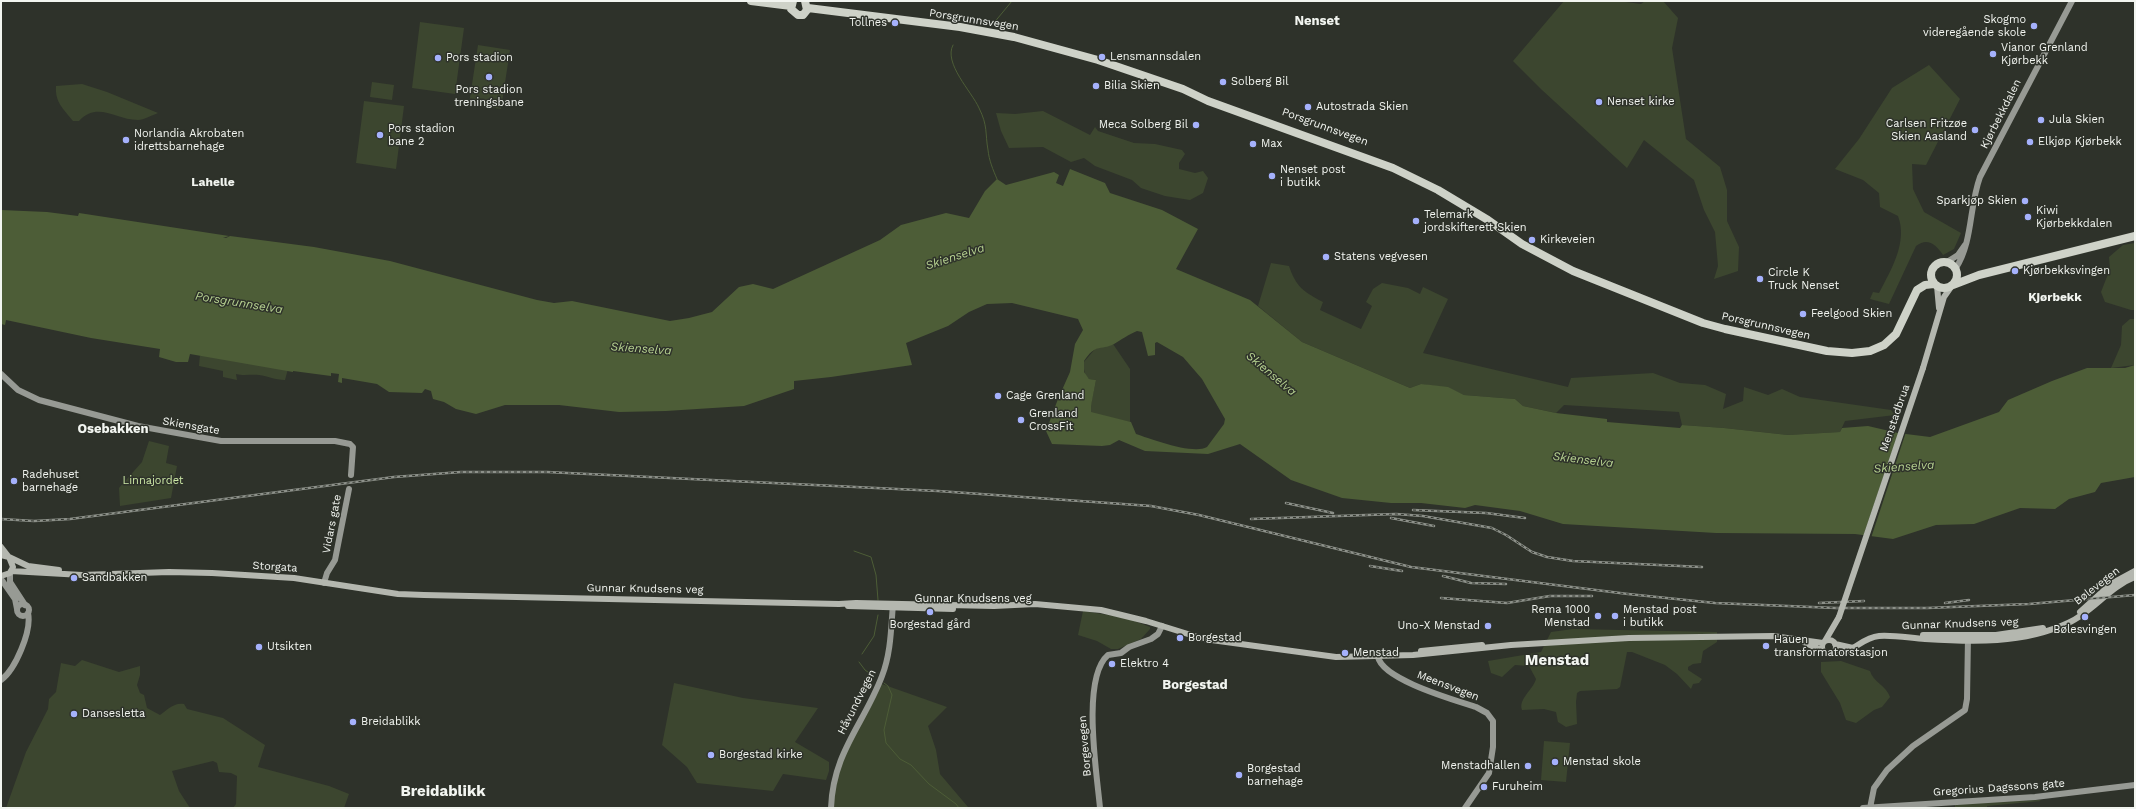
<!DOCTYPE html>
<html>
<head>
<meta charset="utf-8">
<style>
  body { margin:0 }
  #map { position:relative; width:2136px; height:809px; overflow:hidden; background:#2e322a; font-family:"Work Sans",sans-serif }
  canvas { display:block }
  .frame { position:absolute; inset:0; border:2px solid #f2f5f0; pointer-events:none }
</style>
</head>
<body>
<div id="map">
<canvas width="2136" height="809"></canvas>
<div class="frame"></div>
</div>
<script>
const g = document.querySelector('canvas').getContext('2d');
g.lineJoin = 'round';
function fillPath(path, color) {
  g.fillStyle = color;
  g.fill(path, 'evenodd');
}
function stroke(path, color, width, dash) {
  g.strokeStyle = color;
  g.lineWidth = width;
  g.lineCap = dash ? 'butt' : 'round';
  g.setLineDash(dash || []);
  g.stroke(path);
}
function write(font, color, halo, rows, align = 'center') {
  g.font = font + ' "Work Sans",sans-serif';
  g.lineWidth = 3;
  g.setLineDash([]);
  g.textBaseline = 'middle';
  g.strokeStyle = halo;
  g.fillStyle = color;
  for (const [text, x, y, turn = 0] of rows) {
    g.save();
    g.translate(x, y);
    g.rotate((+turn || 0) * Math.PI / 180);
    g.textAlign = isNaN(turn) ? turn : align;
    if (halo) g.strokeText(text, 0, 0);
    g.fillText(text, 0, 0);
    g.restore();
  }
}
fillPath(new Path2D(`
  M1564,1H1618L1641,4L1645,1H1663L1678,18L1672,48L1686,139L1720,167L1727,190V221L1739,247L1738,271L1714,279L1718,266L1715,232L1704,210L1694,180L1644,140L1627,168L1542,90L1513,61Z
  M420,22L464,28L455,94L412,88Z
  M478,45L510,50L501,109L469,104Z
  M1929,65L1960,99L1926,165L1912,164L1913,189L1924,212L1961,233L1954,249L1943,255C1936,245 1928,237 1916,246L1889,304L1870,299L1873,292L1879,293C1891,270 1908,242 1898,216L1880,207L1879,193L1863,180L1835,169L1859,139L1892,88Z
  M372,82L394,85L392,100L370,97Z
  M82,84L107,92L158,113C152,115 144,120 138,120C115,120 98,101 79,121H73C63,108 55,103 56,86Z
  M364,101L404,106L396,169L356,163Z
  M1043,111L1090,135L1095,127L1098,131L1134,143L1155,144L1182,150L1185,154L1179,163V169L1195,173L1203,171L1208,178L1203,193L1190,200L1165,196L1141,188L1132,180L1095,166L1084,158L1071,162L1043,147L1009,148L1001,131L996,113L1015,114Z
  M2135,243V310H2131L2105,302L2101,292L2110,269L2109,257L2123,245Z
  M1271,263L1289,266C1296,287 1304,292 1323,302L1320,310L1361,329L1372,306L1366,302L1373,289L1382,283L1408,288L1420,294L1423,287L1448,299L1423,353L1568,387L1571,378L1653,373L1680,383L1705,385L1726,394L1723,409L1743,401L1744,387L1768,395L1782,389L1800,397L1891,410L1895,415L1845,421L1840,432L1788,435L1724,428L1682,425L1679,412L1564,405L1556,413L1523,406L1515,399L1464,395L1448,388L1421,384L1410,388L1302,342L1258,306Z
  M2130,319H2135V365L2111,368L2121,345L2122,326Z
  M1113,344L1130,369V422L1091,413L1090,409L1096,380L1089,379L1085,375L1083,363L1095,349Z
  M200,355L288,369L285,380C275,380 268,376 259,375C251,374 244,376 236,374L237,380L223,377V371L199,366Z
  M149,441L169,446L166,463L177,466L171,498L120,506L119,488L142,462Z
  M1083,611L1127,618L1150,627V629L1141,639L1118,649H1111L1097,641L1078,635Z
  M1573,629L1717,632V642L1703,651L1701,663L1693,664L1688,667V670L1702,679L1699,683L1693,684L1691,689L1677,674L1665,665L1632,652H1627L1620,687L1617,689L1580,691L1577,693L1576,702L1577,724L1566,727L1558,722L1556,712L1544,709L1522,710C1518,699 1533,690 1536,679L1529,666L1515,665L1502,677L1491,673L1488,661L1541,652L1551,632Z
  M82,660L119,672L140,666V675L137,685L140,693L144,695L147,708L160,715C167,710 174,702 184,704L187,709L223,718L265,745L258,767L329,786L349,794L344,808H233L236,804L237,776L231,773L219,772L217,763L213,761L172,771L179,791L190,808H6L26,752L48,709L49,699L56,692L61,663L75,666Z
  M1841,661L1870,671C1873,682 1886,685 1890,697L1882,707L1874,710L1856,723L1846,720L1840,703L1821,672V662Z
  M674,683L743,698L818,708L795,742L829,762V771L826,780L783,774L773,791L697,783L687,767L662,745Z
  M879,683L947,707L928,726L936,750L940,774L968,807L967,808H831L837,770Z
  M1544,741L1570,743L1566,782L1541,780Z
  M2039,800L2041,801L1987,806V808H1955V805L1961,803Z`), '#3c462f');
fillPath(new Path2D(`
  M1070,169L1105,183L1110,193L1162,210L1198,229L1176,269L1250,300L1302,342L1410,388L1421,384L1431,385L1448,387L1464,395L1515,399L1523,406L1556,413L1607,419V422L1680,428L1682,425L1724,428L1788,435L1840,432L1842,428L1868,426L1898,433L1930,437L1999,412L2008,400L2052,381L2087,368H2125L2135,365V477L2101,483L2095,492L2069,499L2055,509L2020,508L1974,524L1936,525L1893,539L1855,534L1716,533L1563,524L1520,511L1475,505L1465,508L1421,503H1391L1342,498L1291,480L1240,444L1208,454L1145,451L1119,440L1110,445L1102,446L1052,444L1046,431L1058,399L1070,372L1075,344L1083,330L1078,319L1012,303L987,304L969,312L948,326L906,343L912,365L831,377L794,381V389L744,406L666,411L619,412L559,405H505L476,414L456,409L444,402L433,399L431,391L425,389L422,393L389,392L377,384L342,378V383L338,382L339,374L331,373V376L293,371V372L190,354L188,362H176L159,357L160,349L91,338L6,320L5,325L1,324V210L47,212L78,216L79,213L229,236L223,238H226L230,236L314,247L390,261L537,300L554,303L572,301L670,321L689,318L712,312L739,287L753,284L773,289L880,240L901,225L946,213L969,218L985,191L997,179L1006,185L1054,172L1059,175L1056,183L1063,186ZM1137,331L1142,332L1148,356L1155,355V343L1157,342L1183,357L1202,379L1225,419L1224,424L1207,447C1193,455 1151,439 1136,434L1131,422L1091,412V406L1096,380L1089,379L1084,372V361C1096,343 1100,351 1114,344C1122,339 1128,335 1137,331Z`), '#4d5d37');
fillPath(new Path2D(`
  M1899,431L1906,432L1871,538L1863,537Z`), '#2e322a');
stroke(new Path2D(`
  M993,24L1012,1
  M953,45C943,63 972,92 979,108C988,126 985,133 988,150C989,160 993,170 997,179
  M854,551L871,557L876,575L878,600
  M862,654L874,636L878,615
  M859,662L865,670L872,675
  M884,683L888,686L892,695L884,730L886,743L900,759L911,765L929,784L956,804L959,808`), '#4d5d37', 1);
stroke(new Path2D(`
  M1947,262L1958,255L1965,245
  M1956,268C1973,241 1969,207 1980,177L2072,1
  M1,374L18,390L39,400L138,426L221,441H335L350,444L353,447L351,475
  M10,573V582L25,605
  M1,579L15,599L17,609
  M324,583L327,573L335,560L349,489
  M17 610a6 6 0 1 1 12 0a6 6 0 1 1-12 0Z
  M1378,657C1383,680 1455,700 1476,707L1487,713L1493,721V747L1489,773L1465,808
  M1,680C15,670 32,631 28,613
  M831,808C833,752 864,724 882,676C891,653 891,628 893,604
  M1100,808C1097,774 1081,678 1108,655L1121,653L1129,647L1151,639L1158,634L1162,626
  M1863,808L2035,797L2135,785
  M1870,808L1874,788L1887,770L1913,746L1965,710L1967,699L1968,637`), '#979a94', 6);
stroke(new Path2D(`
  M1937,286L1939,308
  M1923,368L1944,297L1951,287
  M1,547L8,556
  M1,555L9,557L13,567L10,573L1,576
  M9,557L28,566L59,570
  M11,571L82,575L169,572L212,573L294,578L398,594L424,595L839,604L856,603L994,606L1035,604L1101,610L1146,621L1204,639L1336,657L1413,655L1511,645L1629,638L1773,636L1823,643
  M848,606L953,609
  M2080,612L2111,584L2135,571
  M1923,635H1996L2043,628
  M1822 647a7 7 0 1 1 14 0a7 7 0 1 1-14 0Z
  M1825,641L1839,617
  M1804,642L1822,651
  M1835,644L1853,648
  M1421,651L1482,645
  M1832,654C1854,654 1860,638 1879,636C1894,635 1910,638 1925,639C1972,642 2023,644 2068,623C2093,612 2109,587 2135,577`), '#b4b7af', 6);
stroke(new Path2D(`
  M751,1L791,6
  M793,1L791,9L798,15H803L807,10L805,1
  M808,8L960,27L1014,37L1098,60L1183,89L1208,101L1393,168L1438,190L1488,220L1522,244L1573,271L1703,323L1725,329L1827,351L1852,353L1870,351L1884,345L1896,334L1917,290L1925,285L1934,284
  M1931 275a13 13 0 1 1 26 0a13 13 0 1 1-26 0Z
  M1953,285L1979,275L2135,236`), '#ced2c8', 8);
const rail = new Path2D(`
  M1286,503L1333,513
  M1413,510L1486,513L1525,518
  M1391,518L1434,526
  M1,519L34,521L70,519L394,477L461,472H547L938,491L1151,506L1199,515L1411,567L1628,594L1715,603L1836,608H1927L2029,604L2135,595
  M1251,519L1396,514L1423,516L1492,528L1506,535L1532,552L1547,557L1573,561L1702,567
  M1370,566L1402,571
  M1443,576L1471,583L1506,584
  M1441,598L1507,603L1550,596H1592
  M1819,603L1864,601
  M1945,603L1969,600`);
stroke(rail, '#8d918a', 2.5);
stroke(rail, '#2e322a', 1, [3]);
stroke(new Path2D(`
  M1839,617L1923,368`), '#b4b7af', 6);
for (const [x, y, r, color] of [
  [895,23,4,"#a5b1fc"],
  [2034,26,4,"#a5b1fc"],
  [1993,54,4,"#a5b1fc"],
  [1102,57,4,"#a5b1fc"],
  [438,58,4,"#a5b1fc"],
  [489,77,4,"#a5b1fc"],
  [1223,82,4,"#a5b1fc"],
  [1096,86,4,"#a5b1fc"],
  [1599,102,4,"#a5b1fc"],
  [1308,107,4,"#a5b1fc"],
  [2041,120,4,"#a5b1fc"],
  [1196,125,4,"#a5b1fc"],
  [1975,130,4,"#a5b1fc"],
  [380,135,4,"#a5b1fc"],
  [126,140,4,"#a5b1fc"],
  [2030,142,4,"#a5b1fc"],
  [1253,144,4,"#a5b1fc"],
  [1272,176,4,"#a5b1fc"],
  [2025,201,4,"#a5b1fc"],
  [2028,217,4,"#a5b1fc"],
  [1416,221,4,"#a5b1fc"],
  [1532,240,4,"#a5b1fc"],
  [1326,257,4,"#a5b1fc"],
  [2015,271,4,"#a5b1fc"],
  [1760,279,4,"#a5b1fc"],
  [1803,314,4,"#a5b1fc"],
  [998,396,4,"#a5b1fc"],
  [1021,420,4,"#a5b1fc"],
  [14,481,4,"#a5b1fc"],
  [74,578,4,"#a5b1fc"],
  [930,612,4,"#a5b1fc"],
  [1598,616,4,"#a5b1fc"],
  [1615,616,4,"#a5b1fc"],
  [2085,617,4,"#a5b1fc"],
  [1488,626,4,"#a5b1fc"],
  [1180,638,4,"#a5b1fc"],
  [1766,646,4,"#a5b1fc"],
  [259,647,4,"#a5b1fc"],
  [1345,653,4,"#a5b1fc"],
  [1112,664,4,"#a5b1fc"],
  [74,714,4,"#a5b1fc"],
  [353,722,4,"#a5b1fc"],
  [711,755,4,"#a5b1fc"],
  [1555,762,4,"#a5b1fc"],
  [1528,766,4,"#a5b1fc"],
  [1239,775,4,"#a5b1fc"],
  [1484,787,4,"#a5b1fc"]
]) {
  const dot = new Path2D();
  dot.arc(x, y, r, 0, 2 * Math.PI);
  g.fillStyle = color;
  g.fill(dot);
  stroke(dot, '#2e322a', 1.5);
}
write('11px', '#f2f5f0', '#2e322a', [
  ["Porsgrunnsvegen",974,20,9],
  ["Kjørbekkdalen",2001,114,-63],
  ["Porsgrunnsvegen",1325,127,20],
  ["Porsgrunnsvegen",1766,326,13],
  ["Menstadbrua",1895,418,-71],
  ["Skiensgate",191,426,10],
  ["Vidars gate",332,524,-79],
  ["Storgata",275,567,4],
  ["Bølevegen",2097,586,-38],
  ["Gunnar Knudsens veg",645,589,1],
  ["Gunnar Knudsens veg",973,599],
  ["Gunnar Knudsens veg",1960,624,-2],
  ["Meensvegen",1448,686,21],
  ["Håvundvegen",857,702,-63],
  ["Borgevegen",1085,746,-95],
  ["Gregorius Dagssons gate",1999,788,-4]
]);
write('11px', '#f2f5f0', '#2e322a', [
  ["Skogmo",2026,20,"right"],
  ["videregående skole",2026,33,"right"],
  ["Tollnes",887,23,"right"],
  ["Vianor Grenland",2001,48],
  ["Kjørbekk",2001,61],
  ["Lensmannsdalen",1110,57],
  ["Pors stadion",446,58],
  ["Solberg Bil",1231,82],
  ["Bilia Skien",1104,86],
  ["Pors stadion",489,90,"center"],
  ["treningsbane",489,103,"center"],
  ["Nenset kirke",1607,102],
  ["Autostrada Skien",1316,107],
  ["Jula Skien",2049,120],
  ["Carlsen Fritzøe",1967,124,"right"],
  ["Skien Aasland",1967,137,"right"],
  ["Meca Solberg Bil",1188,125,"right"],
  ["Pors stadion",388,129],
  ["bane 2",388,142],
  ["Norlandia Akrobaten",134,134],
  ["idrettsbarnehage",134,147],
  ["Elkjøp Kjørbekk",2038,142],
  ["Max",1261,144],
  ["Nenset post",1280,170],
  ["i butikk",1280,183],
  ["Sparkjøp Skien",2017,201,"right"],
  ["Kiwi",2036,211],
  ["Kjørbekkdalen",2036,224],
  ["Telemark",1424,215],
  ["jordskifterett Skien",1424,228],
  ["Kirkeveien",1540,240],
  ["Statens vegvesen",1334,257],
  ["Kjørbekksvingen",2023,271],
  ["Circle K",1768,273],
  ["Truck Nenset",1768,286],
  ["Feelgood Skien",1811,314],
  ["Cage Grenland",1006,396],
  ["Grenland",1029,414],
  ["CrossFit",1029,427],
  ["Radehuset",22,475],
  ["barnehage",22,488],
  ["Sandbakken",82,578],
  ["Rema 1000",1590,610,"right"],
  ["Menstad",1590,623,"right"],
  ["Menstad post",1623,610],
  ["i butikk",1623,623],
  ["Borgestad gård",930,625,"center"],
  ["Uno-X Menstad",1480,626,"right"],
  ["Bølesvingen",2085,630,"center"],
  ["Borgestad",1188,638],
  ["Hauen",1774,640],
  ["transformatorstasjon",1774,653],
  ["Utsikten",267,647],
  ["Menstad",1353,653],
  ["Elektro 4",1120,664],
  ["Dansesletta",82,714],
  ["Breidablikk",361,722],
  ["Borgestad kirke",719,755],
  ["Menstad skole",1563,762],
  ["Menstadhallen",1520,766,"right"],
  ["Borgestad",1247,769],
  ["barnehage",1247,782],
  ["Furuheim",1492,787]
], 'left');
write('11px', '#cbe7a5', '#2e322a', [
  ["Linnajordet",153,481]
]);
write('bold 12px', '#f2f5f0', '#2e322a', [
  ["Lahelle",213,182],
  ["Kjørbekk",2055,297]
]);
write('italic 12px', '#b6d190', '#2e322a', [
  ["Skienselva",955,257,-18],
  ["Porsgrunnselva",239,303,9],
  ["Skienselva",641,349,4],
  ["Skienselva",1271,374,40],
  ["Skienselva",1583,460,7],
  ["Skienselva",1904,467,-4]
]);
write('bold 13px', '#f2f5f0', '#2e322a', [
  ["Nenset",1317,21],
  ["Osebakken",113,429],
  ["Borgestad",1195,685]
]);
write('bold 15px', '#f2f5f0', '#2e322a', [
  ["Menstad",1557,661],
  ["Breidablikk",443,792]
]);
</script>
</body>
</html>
